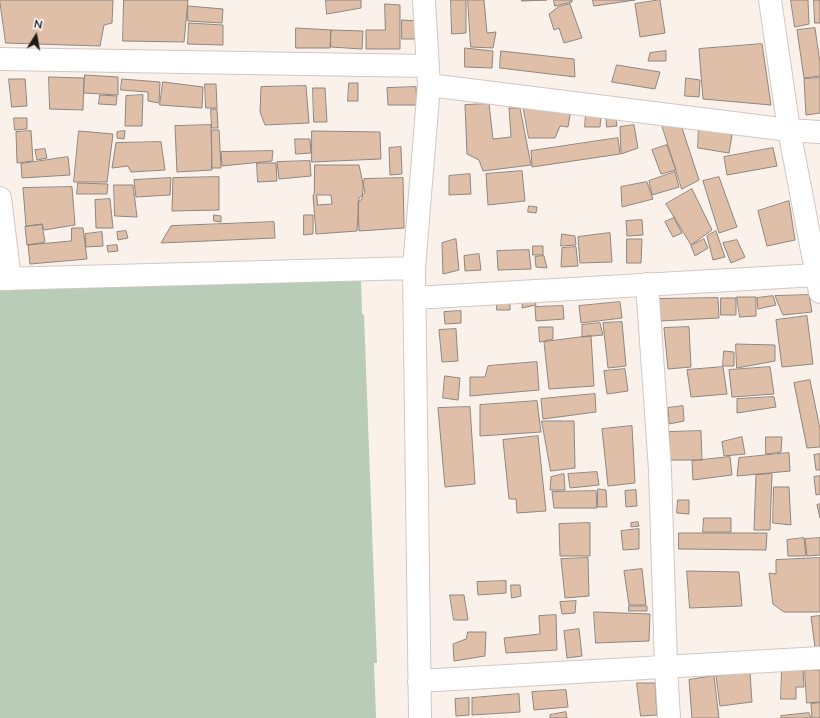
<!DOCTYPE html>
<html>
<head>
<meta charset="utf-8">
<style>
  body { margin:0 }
  #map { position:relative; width:820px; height:718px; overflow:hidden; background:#fbf1eb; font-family:Lato,sans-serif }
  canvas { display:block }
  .north { position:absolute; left:16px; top:16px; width:40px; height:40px; -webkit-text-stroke:3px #fff; paint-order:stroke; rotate:11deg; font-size:11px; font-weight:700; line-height:16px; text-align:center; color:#1f1b19 }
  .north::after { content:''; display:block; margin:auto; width:14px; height:18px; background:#1f1b19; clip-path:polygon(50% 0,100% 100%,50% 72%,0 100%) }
</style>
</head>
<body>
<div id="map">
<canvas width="820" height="718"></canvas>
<div class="north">N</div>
</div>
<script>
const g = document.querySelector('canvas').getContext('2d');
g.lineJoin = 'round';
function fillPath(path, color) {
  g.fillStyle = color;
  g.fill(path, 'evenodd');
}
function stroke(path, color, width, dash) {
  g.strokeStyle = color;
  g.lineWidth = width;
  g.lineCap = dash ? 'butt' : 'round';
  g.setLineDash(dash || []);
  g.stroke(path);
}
fillPath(new Path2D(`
  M361,278L362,314L364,315L377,663H374L376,718H0V290Z`), '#b8ccb8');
const building = new Path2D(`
  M0,0H113L112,23L104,25L100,46L6,43Z
  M124,0H188L184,42L123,41Z
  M326,0H361V8L327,14Z
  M451,0H466V33L452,34Z
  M468,0H484L487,33L496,32L493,48L471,47Z
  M522,0H547L522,1Z
  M554,0H572V2L555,6Z
  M593,0H635L594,6Z
  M660,0L665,33L640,37L635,4Z
  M791,0H808L809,24L795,27Z
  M814,0H820V23H815Z
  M385,4L400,5V49H366V30H385Z
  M570,4L582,38L564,43L559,28L554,30L549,14L558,7Z
  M188,6L223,9L222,23L188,21Z
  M402,20L419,21L418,39H402Z
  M189,23L223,25V45L188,44Z
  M296,28L331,30L330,48H296Z
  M815,28L820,63V76L804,78L797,30Z
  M331,30L363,31L362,49L331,47Z
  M762,44L771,105L703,99L699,49Z
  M465,48L493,51L492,68L465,67Z
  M501,51L574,59L575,77L500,68Z
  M666,51V61H648L650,53Z
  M617,65L660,72L655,89L612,82Z
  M85,75L118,77V95L84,93Z
  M49,77L84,78L83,110L50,109Z
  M686,78L700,80L699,97L685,96Z
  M820,78V113L806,115L804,79Z
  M9,79H25L27,106L12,107Z
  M122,79L160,82L159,103L148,101V92L121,90Z
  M163,82L203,87L202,108L160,105Z
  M349,83H358V101H348Z
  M205,84H216L217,108H206Z
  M306,86L309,123L265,125L260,112L261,87Z
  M416,87L417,105H388L387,88Z
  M313,88H325L327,122H314Z
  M100,95L117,96L116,105L99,104Z
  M143,95L142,126H125L126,96Z
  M522,100L571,109L568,127L560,126L555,138H529Z
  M489,104L493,139L511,137L509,108H520L531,165L483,171L479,160L467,154L465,105Z
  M211,109H217L218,128H212Z
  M606,112H615L617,126L607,127Z
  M586,114L601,115L600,127H585Z
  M14,118H27V129L15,130Z
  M699,123L724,125L725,133L732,135L729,153L698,148Z
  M211,125L212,170L177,172L175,126Z
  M634,125L638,148L621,154L620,127Z
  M662,125L682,128L699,180L682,189Z
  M212,130H219L221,168H212Z
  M31,131L33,161L17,163L16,132Z
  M79,131L113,134L107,182H74Z
  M125,131L124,139L117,138V132Z
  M312,131L380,132L381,159L312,162Z
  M618,138L620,154L532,167L531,151Z
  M295,139H310L311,153L296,154Z
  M161,142L165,170L131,172L128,166L112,168L116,143Z
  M667,145L676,170L661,174L652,150Z
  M401,147L402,174L390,175L389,148Z
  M773,148L777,166L727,175L724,157Z
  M45,149L47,158L37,160L35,150Z
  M273,151L272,161L222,166L221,152Z
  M68,157L70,175L22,178L21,164Z
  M310,161L311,176L279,179L277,162Z
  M257,163H276L277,181L258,182Z
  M315,165H359L365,193L359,198L357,231L316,234L313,195L314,194ZM317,195H331L332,204L318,205Z
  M522,171L525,201L488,205L486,174Z
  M675,172L679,187L652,195L649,181Z
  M470,174L471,194L449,195V176Z
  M219,177V210L172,211L173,178Z
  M719,177L737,227L719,233L703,181Z
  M171,178L170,195L136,197L134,180Z
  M403,178L404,228L359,231L358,202L362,199L364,179Z
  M647,182L653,199L622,207L621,187Z
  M78,183L108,184L107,194H77Z
  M114,185H133L137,217L115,216Z
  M72,187L75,225L44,230L42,224L26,226L23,188Z
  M692,189L712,230L691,245L666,204Z
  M110,199L113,228H96L95,200Z
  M789,201L795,240L767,246L758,211Z
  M529,206L537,207L536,213L528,212Z
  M214,215L221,216V222L214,221Z
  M304,215H313V234L304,235Z
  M674,218L682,233L673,237L665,222Z
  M642,220L643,235L627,236L626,221Z
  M274,222L275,238L161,243L171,226Z
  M42,225L45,242L27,245L25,227Z
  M72,228H83L87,259L30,264L28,245L71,241Z
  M126,231L128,238L118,240L117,232Z
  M716,231L725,257L713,260L707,236Z
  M102,232L103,246L86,247L85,234Z
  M610,233L612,262L580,263L578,237Z
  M562,234L575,236L576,245L561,246Z
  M456,239L459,270L443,274L442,243Z
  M627,239H642L641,263H627Z
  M704,239L708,248L695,256L691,246Z
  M737,240L745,257L731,263L723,243Z
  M117,245L118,251L108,252L107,246Z
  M533,246H543V255H533Z
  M576,247L578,266L561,267L562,248Z
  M529,250L531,269L498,270L497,251Z
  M479,254L481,270L465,271L464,256Z
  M544,256L547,268L536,267L535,257Z
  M809,295L812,312L783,315L775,296Z
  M534,296L536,305L522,308L523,297Z
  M773,296L776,305L758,309L757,298Z
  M737,297H756V316L740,317Z
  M497,298H510V310H497Z
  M718,298L719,318L660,321L658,299Z
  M721,298H736V315H721Z
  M620,302L622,318L581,323L579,306Z
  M563,306L564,319L536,321L535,307Z
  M461,311V323L445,324L444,312Z
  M807,316L813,364L782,367L776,320Z
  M622,322L626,366L608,368L603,323Z
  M600,323L603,335L582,337V325Z
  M539,327H553V339L540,342Z
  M689,327L691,367L668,369L664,328Z
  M456,329L458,361L442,362L439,330Z
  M591,336L594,386L549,389L544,342Z
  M736,344L775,345V361L737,368Z
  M724,351L734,352V366H723Z
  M537,362L539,390L470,396V377H485L488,366Z
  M723,367L727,394L691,397L687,370Z
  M770,367L774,394L732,397L729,370Z
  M625,369L628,391L607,394L604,371Z
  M445,376L460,378L458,400L443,398Z
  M810,380L820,429V447L807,448L794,383Z
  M595,394L596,412L543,419L541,399Z
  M774,397L776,407L737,413V399Z
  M537,401L541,432L480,436V405Z
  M683,406L684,421L669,424L668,408Z
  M470,407L475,484L445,487L438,408Z
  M542,421H574L575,468L551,471Z
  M632,426L635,483L608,486L602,429Z
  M701,431L702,460H669V432Z
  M538,436L546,511L517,513L516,499H509L503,440Z
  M742,437L745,454L724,456L722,442Z
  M766,437H782L781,452L766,454Z
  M789,453L790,471L737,476L739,458Z
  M820,454V470H816L814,455Z
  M730,457L732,475L693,480L692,461Z
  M597,472L599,485L570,488L568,474Z
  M564,474L565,490H550L551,477Z
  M772,474L770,530H754L756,475Z
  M820,476V494L816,495L814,477Z
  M774,487H789L791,525L773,523Z
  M598,489L606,490L607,507H598Z
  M636,490L637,506L626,507L625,491Z
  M596,491L597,508H554L552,492Z
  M678,500H689V514L677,513Z
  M820,504V518L817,505Z
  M704,518H731V532H703Z
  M638,522L639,526L631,527V523Z
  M590,523V556H560L559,524Z
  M639,529V549L623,550L621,531Z
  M679,533H767L766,550L679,549Z
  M804,538L806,556H788L787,540Z
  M820,538V555L807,556L805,539Z
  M588,558L589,596L565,598L561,559Z
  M820,558V612H784L773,604L769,573L776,574V560Z
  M642,569L646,605H629L624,571Z
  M687,571L739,572L742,606L690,608Z
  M506,581V593L478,595L477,582Z
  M511,585H520L521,596L512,598Z
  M450,595H464L468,620H454Z
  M576,601L575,613L562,614L560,602Z
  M629,606H647V611H629Z
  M594,612L650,614L649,641L596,643Z
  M556,615L557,650L506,653L504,638L540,634L539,616Z
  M820,616V646L815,647L811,617Z
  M579,629L582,656L567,658L564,631Z
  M468,632H486L485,656L454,661L453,644L466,639Z
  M782,670H803L804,687H796V699H781Z
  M805,670H820V702L807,703Z
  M750,673L752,702L720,706L716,676Z
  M714,676L719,718H692L689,680Z
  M637,683H655L657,715L641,716Z
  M566,690L568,707L534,710L532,692Z
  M519,694L520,712L472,715V698Z
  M469,698V715L456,716L455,699Z
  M820,703V718H812L811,704Z
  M566,712L567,718H550V715Z
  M809,713L811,718H781V716Z`);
fillPath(building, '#e0bfa8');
stroke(building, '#8e8680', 1);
const street = new Path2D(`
  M770,0L789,130L820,292
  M0,59L428,66
  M429,85L789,130L820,132
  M0,198L10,279
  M0,279L414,268
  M647,284L660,470L666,666L669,718
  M414,298L817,275
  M419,681L820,658
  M420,718L414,268L429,85L424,0`);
stroke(street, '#d2c7c2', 24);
stroke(street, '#fff', 22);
</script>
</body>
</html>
